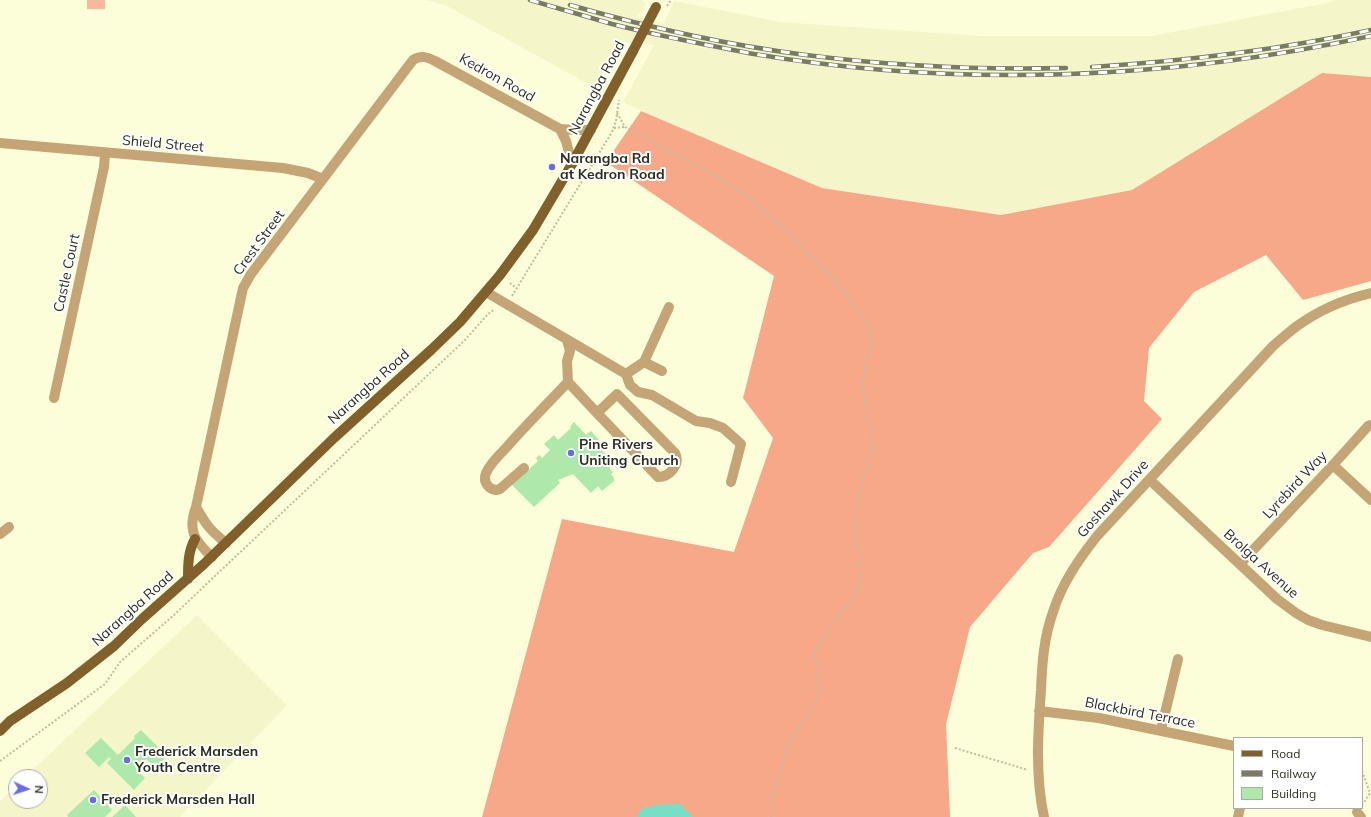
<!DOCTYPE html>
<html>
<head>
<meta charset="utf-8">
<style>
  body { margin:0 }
  #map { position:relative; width:1371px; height:817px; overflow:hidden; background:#fcfeda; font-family:Mulish,sans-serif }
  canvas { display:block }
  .legend { position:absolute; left:1233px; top:737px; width:130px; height:72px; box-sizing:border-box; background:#fff; border:1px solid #ababa6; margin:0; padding:5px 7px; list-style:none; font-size:12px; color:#2d2e20 }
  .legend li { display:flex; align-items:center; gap:8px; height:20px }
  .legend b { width:20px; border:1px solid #ababa6 }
  .north { position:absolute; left:8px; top:769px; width:40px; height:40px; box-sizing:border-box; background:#fff; border:1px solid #ababa6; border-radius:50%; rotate:93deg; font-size:11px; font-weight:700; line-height:16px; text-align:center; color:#2d2e20 }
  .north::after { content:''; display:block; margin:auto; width:14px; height:18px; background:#686ce5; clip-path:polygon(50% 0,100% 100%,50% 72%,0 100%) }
</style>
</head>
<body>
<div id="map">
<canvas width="1371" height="817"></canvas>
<ul class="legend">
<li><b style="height:5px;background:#82602b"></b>Road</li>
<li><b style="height:5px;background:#7a7b65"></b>Railway</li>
<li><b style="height:11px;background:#aee9ab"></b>Building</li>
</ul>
<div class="north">N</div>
</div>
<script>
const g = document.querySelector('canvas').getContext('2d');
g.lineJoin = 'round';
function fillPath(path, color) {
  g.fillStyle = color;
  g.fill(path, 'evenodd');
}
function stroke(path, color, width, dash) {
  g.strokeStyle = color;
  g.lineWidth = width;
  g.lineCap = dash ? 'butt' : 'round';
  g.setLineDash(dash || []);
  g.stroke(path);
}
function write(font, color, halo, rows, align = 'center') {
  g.font = font + ' Mulish,sans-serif';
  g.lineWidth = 4;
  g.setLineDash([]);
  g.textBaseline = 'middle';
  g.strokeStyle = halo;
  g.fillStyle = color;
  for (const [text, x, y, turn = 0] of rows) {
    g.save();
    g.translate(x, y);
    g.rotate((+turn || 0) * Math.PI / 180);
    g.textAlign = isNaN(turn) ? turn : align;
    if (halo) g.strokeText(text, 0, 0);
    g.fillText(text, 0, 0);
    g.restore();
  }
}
fillPath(new Path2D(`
  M424,0H641L646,4L637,17L664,23L674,1L780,22L981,36H1151L1332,2L1335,0H1371V79L1132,190L1001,215L822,188L641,111L623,102L654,45L623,42L599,90L445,5Z
  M197,615L287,705L180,817H0V801L16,786V801H40V777H25Z`), '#f4f6ca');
fillPath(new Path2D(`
  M87,0H105V9H87Z`), '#f9b89e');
fillPath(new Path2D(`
  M1322,73L1371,77V281L1303,300L1266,255L1194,292L1149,348L1144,401L1162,419L1049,547L1033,553L970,627L946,724L950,817H482L562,519L734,552L773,438L743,398L774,276L606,162L641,111L822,188L1001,215L1132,190Z`), '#f7a889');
fillPath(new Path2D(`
  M680,804L693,817H637L641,809L657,805Z`), '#78dfc7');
fillPath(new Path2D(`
  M574,422L586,435L591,431L600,441L596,445L611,459L610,470L613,472L611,474L614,478V481L602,491L598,486L591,493L573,474L558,480L560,483L534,507L512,485L538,461L536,458L539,455L542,458L550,450L544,444L554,435L558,440L571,428L570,427Z
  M141,730L167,756L156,768L146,759L144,761L146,763L141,768L139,766L136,769L145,778L134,790L107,763L111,759L109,757L99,767L85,753L101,738L118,755L135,738L134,736Z
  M94,790L112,810L105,817H68L67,815Z
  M125,805L136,817H112Z`), '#aee9ab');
stroke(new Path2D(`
  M667,6L671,0
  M617,113L625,127L711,173L745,195L788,232L841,288L866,321L872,342L865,366L863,391L870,426L872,449L867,471L857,496L856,534L860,573L856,596L835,619L815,652L819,681L818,699L810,713L794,732L773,791L771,817
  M614,128L625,127
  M510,283L516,288
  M512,296L612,132L616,121L619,100
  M955,748L1028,770
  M0,761L105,684L120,662L174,615L215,576L465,340L488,314L495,309
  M1362,771L1370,793L1363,804`), '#bdbea1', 2, [2, 2]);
stroke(new Path2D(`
  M560,129L566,141L572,164
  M0,143L283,168L308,173L323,179
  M486,292L626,374L630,385L638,392L652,395L696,421L710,423L723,428L741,444L731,482
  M567,340L570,351L567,361L568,382L597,413L617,394L675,453C681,465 669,477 658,477L597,413
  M644,362L669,307
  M626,374L644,362L662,371
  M54,398L104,167L105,154
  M1333,465L1371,500
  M524,468L500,489C496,491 493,490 489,487C485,483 484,478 486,473C490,464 498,456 505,449C525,426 547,404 568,382
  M1150,480L1277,599L1296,613L1308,620L1322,625L1371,637
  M196,507C206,525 210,530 226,543
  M0,534L9,527
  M212,557C195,541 187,531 196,507L243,288L251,274L413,60C421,55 427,57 435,61L560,129L575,130H591
  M1240,564L1333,465L1368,426L1371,425
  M1039,711L1099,718L1234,746
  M1161,730L1178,659
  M1357,812L1361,817
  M1044,817C1035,775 1038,732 1041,690C1042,663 1044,637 1053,612C1062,583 1079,559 1097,536L1273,346C1281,339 1289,332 1297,326C1319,310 1345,299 1371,293
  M1238,817L1240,808`), '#c5a475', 10);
stroke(new Path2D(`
  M188,579C188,565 188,551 195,539
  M0,731L10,721L67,683L114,646L142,619L204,564L334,438L431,350L460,322L500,275L533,230L572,164L633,51`), '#82602b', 10);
const rail = new Path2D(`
  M530,0C557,8 585,16 612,24C659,36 707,45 754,54C958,88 1170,80 1371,36
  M570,5C647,27 726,45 806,55C892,66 979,70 1066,68
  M1092,67C1186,61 1279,50 1371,30`);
stroke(rail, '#7a7b65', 4.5);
stroke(rail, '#fff', 3, [9]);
stroke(new Path2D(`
  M633,51L656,7`), '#82602b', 10);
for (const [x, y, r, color] of [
  [552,167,4,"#686ce5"],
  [571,453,4,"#686ce5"],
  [127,760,4,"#686ce5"],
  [93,800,4,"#686ce5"]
]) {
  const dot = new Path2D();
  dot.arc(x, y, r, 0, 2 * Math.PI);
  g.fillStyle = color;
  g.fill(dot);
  stroke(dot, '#fff', 1.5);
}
write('14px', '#2d2e20', '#fff', [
  ["Kedron Road",497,78,29],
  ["Narangba Road",597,88,-62],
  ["Shield Street",163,144,5],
  ["Crest Street",259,243,-54],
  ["Castle Court",67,273,-78],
  ["Narangba Road",369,387,-42],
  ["Lyrebird Way",1295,485,-47],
  ["Goshawk Drive",1113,499,-48],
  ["Brolga Avenue",1261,564,42],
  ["Narangba Road",133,609,-42],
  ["Blackbird Terrace",1140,713,11]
]);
write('bold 14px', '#2d2e20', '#fff', [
  ["Narangba Rd",560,159],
  ["at Kedron Road",560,175],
  ["Pine Rivers",579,445],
  ["Uniting Church",579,461],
  ["Frederick Marsden",135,752],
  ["Youth Centre",135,768],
  ["Frederick Marsden Hall",101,800]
], 'left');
</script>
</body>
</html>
